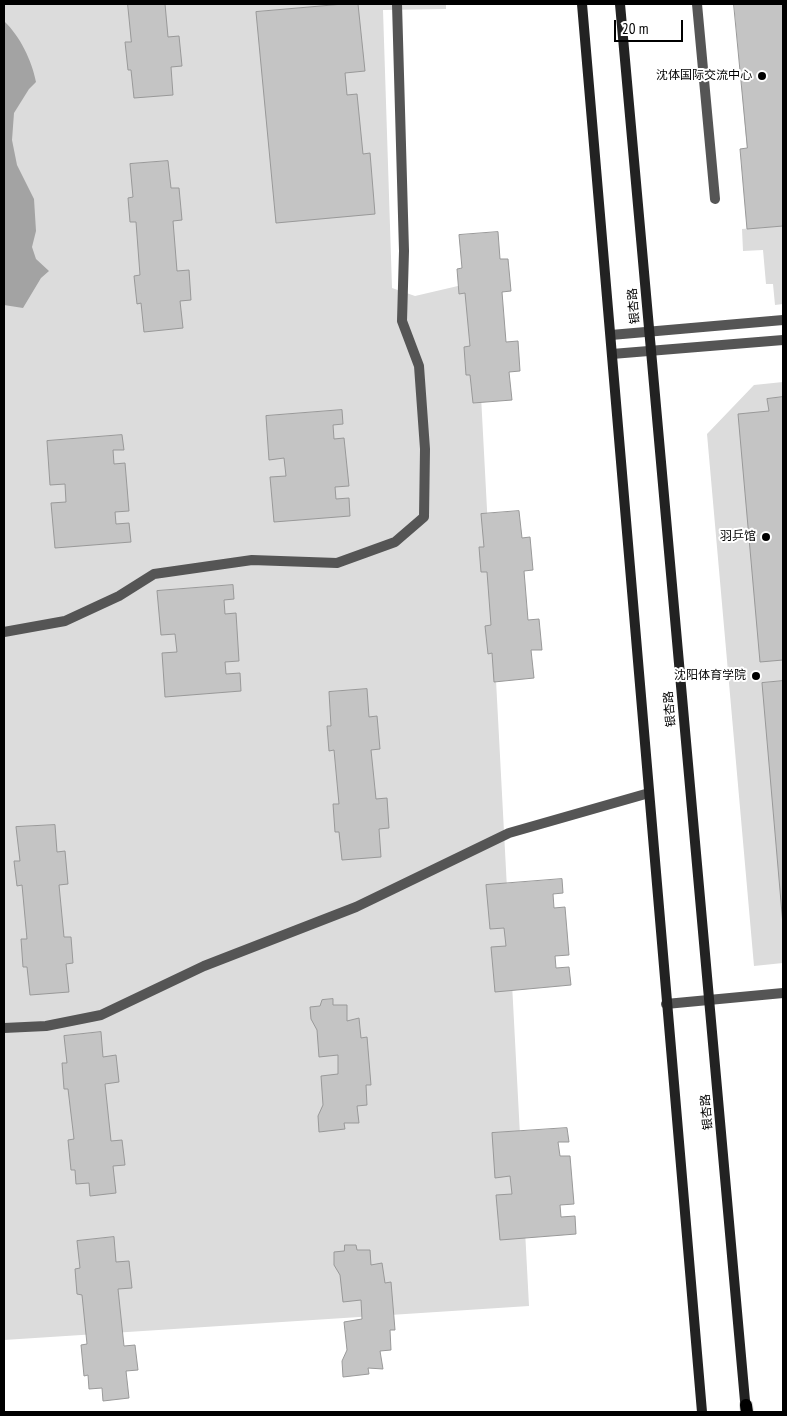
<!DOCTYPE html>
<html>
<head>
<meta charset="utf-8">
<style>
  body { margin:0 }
  #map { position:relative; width:787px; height:1416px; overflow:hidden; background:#fff; font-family:"PT Sans Narrow",sans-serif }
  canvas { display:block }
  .frame { position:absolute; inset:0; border:5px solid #000; pointer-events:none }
  .scale { position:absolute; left:614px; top:20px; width:69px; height:22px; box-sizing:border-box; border:2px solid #000; border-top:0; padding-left:6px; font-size:15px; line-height:18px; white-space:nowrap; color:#000; -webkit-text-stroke:4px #fff; paint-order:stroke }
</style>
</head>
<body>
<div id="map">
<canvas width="787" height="1416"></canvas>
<div class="frame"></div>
<div class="scale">20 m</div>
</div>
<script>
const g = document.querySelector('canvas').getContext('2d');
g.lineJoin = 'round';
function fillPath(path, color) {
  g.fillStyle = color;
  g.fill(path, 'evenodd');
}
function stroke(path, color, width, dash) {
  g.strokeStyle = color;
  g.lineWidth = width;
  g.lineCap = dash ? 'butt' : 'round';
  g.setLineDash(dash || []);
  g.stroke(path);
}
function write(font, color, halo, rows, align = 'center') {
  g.font = font + ' "PT Sans Narrow","Noto Sans SC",sans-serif';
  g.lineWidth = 4;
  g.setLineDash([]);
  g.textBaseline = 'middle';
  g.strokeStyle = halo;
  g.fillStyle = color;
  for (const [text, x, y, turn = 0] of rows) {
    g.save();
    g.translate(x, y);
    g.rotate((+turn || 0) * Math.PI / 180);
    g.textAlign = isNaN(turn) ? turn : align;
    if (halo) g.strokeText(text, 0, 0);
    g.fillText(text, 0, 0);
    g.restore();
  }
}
fillPath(new Path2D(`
  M4,4H446V9L383,10L392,288L415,296L475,282L529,1306L4,1340Z
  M783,226V304L775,305L773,284H766L763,250L743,251L742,229Z
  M783,382V963L754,966L707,434L754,385Z`), '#dcdcdc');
fillPath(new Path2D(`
  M4,21C20,36 32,61 36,82L29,89L14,113L12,140L17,165L34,199L36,231L32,247L36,259L49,271L41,278L23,308L4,305Z`), '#a3a3a3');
const building = new Path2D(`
  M128,4H165L168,37L179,36L182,66L171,67L173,95L134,98L131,70H128L125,42H131Z
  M344,4H358L365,71L345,73L347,95L357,94L363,154L370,153L375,214L276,223L256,12Z
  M734,4H783V226L747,229L740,149L747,148Z
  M168,161L171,188H179L182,220L173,221L177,271L189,270L191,300L180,301L183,328L144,332L141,303L137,304L134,276L140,275L136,222H130L128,198L133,197L130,164Z
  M498,232L500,259H508L511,291L502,292L506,342L518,341L520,371L509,372L512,400L473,403L470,375H466L464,347L470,346L465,293L459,294L457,269L462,268L459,235Z
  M783,397V660L760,662L738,414L769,411L767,399Z
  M342,410L343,424L333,425L334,439L344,438L349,486L335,487L336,499L349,498L350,516L274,522L270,477L286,476L284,458L269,460L266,416Z
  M122,435L124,450H113L114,464L125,463L129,511L115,512L116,524L129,523L131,542L55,548L51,503L66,502L65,484L50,485L47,441Z
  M519,511L522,538L530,537L533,570L524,571L528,620L539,619L542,650H531L534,678L494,682L492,653L488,654L485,626L491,625L487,572H481L479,547H484L481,514Z
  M233,585L234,599L224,600L225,614L236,613L239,661L225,662L226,674L240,673L241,691L165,697L162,653L177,652L175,634L161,635L157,591Z
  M783,681V925L762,683Z
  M367,689L369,717L377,716L380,749L371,750L376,799L387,798L389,828L379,829L381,857L342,860L339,832H335L333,804H339L334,750L329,751L327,726H331L329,692Z
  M55,825L57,852L65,851L68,884L59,885L64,937H71L73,963L66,964L69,992L30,995L27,967H23L21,939H27L22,885L17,886L14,861H20L16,827Z
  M562,879L563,893L553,894L554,908L565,907L569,955L555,956L556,968L569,967L571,985L495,992L491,947L506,946L504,928L490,929L486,885Z
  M333,999V1005H347V1021L359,1018L361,1038L367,1037L371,1085H366L367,1105L357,1106L359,1123H344L345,1129L319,1132L318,1116L323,1105L321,1076L338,1074V1055L319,1057L317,1030L311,1019L310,1007L320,1006L322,1000Z
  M101,1032L103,1057L116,1055L119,1082L105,1084L111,1141L122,1140L125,1165L113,1166L116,1193L90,1196L89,1183L76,1184L75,1170H71L68,1140L74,1139L68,1089H64L62,1063H67L64,1036Z
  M567,1128L569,1142H558L560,1156H570L574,1204L560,1205L561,1217L575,1216L576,1234L500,1240L496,1195L512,1194L510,1176L495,1178L492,1133Z
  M114,1237L116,1262L129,1261L132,1288L118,1289L124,1346L135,1345L138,1370L126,1371L129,1398L103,1401L102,1388L89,1389L88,1375L84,1376L81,1345L87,1344L82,1295L77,1294L75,1269L80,1268L77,1241Z
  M345,1245H356L357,1250H370L371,1265L382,1263L385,1283L391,1282L395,1330H390L391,1350L380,1351L383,1369L368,1368L369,1374L343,1377L342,1361L347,1350L344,1322L362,1319L361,1300L343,1302L340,1275L334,1265V1252L344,1251Z`);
fillPath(building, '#c4c4c4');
stroke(building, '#999', 1);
const primary = new Path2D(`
  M746,1405L747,1412`);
stroke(primary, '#dbdbdb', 14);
stroke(new Path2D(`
  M697,4L715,199
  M611,335L783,320
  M612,354L783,340
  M666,1004L783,993`), '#555', 10);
stroke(new Path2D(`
  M4,632L65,621L119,596L154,574L252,560L337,563L395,542L424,517L425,449L419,366L402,321L404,251L397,4
  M4,1028L46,1026L101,1015L204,966L356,907L509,833L649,793`), '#555', 10);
stroke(new Path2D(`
  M582,4L702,1412
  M620,4L746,1412`), '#222', 10);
stroke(primary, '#000', 12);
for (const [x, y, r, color] of [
  [762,76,5,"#000"],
  [766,537,5,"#000"],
  [756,676,5,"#000"]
]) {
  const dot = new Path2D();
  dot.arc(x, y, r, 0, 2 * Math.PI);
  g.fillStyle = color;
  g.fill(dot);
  stroke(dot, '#fff', 2);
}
write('12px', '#000', '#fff', [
  ["沈体国际交流中心",752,76],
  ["羽乒馆",756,537],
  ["沈阳体育学院",746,676]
], 'right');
write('12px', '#000', '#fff', [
  ["银杏路",634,306,-95],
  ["银杏路",670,709,-95],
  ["银杏路",707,1112,-95]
]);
</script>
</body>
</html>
